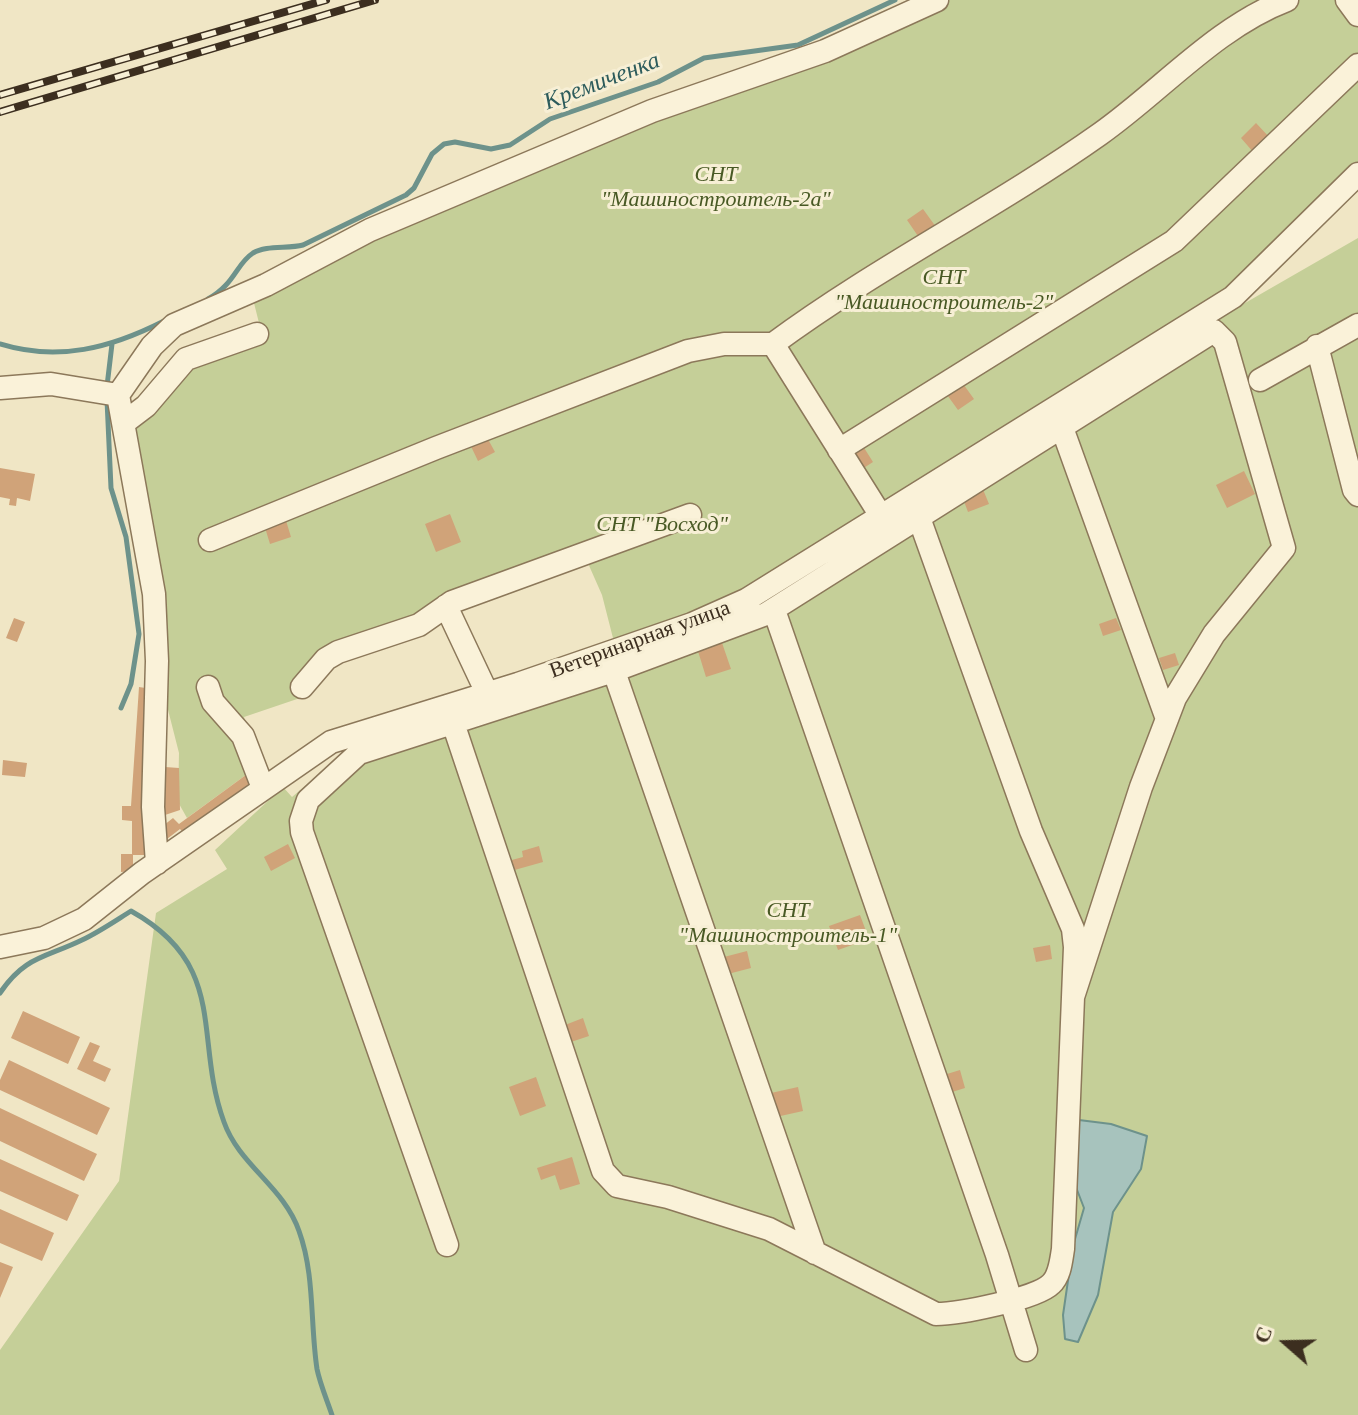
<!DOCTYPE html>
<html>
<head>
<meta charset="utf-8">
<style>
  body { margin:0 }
  #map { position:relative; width:1358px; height:1415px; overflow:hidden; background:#f0e6c5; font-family:"Times New Roman",serif }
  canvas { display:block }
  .north { position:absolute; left:1246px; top:1303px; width:80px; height:80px; -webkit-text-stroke:6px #f7efd5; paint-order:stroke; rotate:290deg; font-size:22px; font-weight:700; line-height:32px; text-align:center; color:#3c2e1f }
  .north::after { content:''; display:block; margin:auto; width:28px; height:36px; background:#3c2e1f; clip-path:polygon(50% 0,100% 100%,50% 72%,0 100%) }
</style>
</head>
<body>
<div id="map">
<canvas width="1358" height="1415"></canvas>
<div class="north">С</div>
</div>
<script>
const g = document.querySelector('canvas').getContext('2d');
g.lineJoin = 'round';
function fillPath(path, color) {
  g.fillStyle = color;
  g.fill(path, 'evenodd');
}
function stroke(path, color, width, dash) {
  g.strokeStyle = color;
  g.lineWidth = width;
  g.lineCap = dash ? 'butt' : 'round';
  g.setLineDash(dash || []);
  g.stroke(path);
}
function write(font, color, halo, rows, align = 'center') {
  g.font = font + ' "Times New Roman",serif';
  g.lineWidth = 6;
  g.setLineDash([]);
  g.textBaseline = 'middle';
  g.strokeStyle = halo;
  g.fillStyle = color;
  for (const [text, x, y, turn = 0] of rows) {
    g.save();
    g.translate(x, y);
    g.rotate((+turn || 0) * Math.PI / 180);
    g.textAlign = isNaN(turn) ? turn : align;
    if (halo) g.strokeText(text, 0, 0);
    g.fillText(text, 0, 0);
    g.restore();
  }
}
fillPath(new Path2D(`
  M950,0H1358V165L1246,275L724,603L614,642L602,595L587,561L345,655L303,697L244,717L257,761L250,772L187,818L178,802L179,753L163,690L165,616L161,566L155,558L131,427L184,366L261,331L253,299L327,258L586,149L925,14Z
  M1358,238V1415H0V1350L119,1181L156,913L227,869L215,850L283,787L292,797L349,749L764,609L1219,318Z`), '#c5cf98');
const water = new Path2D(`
  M1079,1120L1111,1124L1147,1136L1141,1169L1113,1212L1098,1295L1078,1342L1065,1339L1063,1315L1073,1246L1084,1208L1074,1182Z`);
fillPath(water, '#a7c3bd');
stroke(water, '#6d928b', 2);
stroke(new Path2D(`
  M208,299C235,284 236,264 253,253C266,245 288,249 303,245L406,195L414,188L432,154L444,144L455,142L491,149L510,145L550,119L658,82L704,58L798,45L895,0
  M0,344C58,362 111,348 164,321
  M107,386L112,344
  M107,400L111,488L126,537L139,634L131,684L121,708
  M0,993C25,956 45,958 82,940C99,932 115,921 131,911C230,966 193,1038 224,1122C239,1165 284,1187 299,1231C315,1275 310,1323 317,1369C320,1384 327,1400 332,1415`), '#6d928b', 5);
fillPath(new Path2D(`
  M1256,123L1270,138L1254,153L1241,138Z
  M923,209L936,227L920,239L907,220Z
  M961,381L974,399L958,410L945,392Z
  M484,432L495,452L478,461L468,440Z
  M861,443L873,462L859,471L847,452Z
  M0,468L35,474L30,501L17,498L16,506L9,505L10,499L0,497Z
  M1244,471L1255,494L1227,508L1216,485Z
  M982,487L989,504L968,512L962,496Z
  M284,514L291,537L270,544L263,521Z
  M450,514L461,542L436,552L425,524Z
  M14,618L25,622L17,642L6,638Z
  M1116,618L1121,630L1103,636L1099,624Z
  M721,640L731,669L706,677L697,648Z
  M1175,653L1179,665L1163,670L1159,658Z
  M139,687L152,689L147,855H133V871L121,872V854H132V821L122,820V806H131Z
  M3,760L27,763L25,777L2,775Z
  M165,767L179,768L180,810L165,815Z
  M250,772L257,784L185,835L180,829L167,839L159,829L173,818L179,824Z
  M288,844L295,858L271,871L264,857Z
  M539,846L543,862L511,871L508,861L523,857L522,851Z
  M860,915L869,939L838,950L829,926Z
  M1050,945L1052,959L1036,962L1033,948Z
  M747,951L751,968L728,974L724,957Z
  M23,1011L80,1037L68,1064L11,1038Z
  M583,1018L589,1036L571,1042L565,1025Z
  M90,1042L100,1046L93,1061L111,1069L105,1082L77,1069Z
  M9,1060L110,1108L97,1135L0,1090V1080Z
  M960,1070L965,1088L952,1092L947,1074Z
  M536,1077L546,1106L520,1116L509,1087Z
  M798,1087L803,1111L776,1117L771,1093Z
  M0,1108L97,1154L84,1181L0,1141Z
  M572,1157L580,1184L560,1190L555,1175L541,1180L537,1168Z
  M0,1159L79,1195L67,1221L0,1191Z
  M0,1209L54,1233L42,1261L0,1243Z
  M0,1262L13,1267L0,1298Z`), '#d0a379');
const minor = new Path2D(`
  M1347,0L1358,15
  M1317,346L1354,490L1358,495
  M1260,380L1358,325
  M0,388L51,384L118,395
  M125,422L146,406L186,359L257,334
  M1061,425L1167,719
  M839,450L1174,241L1358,65
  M881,516L773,344C877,267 994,209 1100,134C1161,91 1216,27 1287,0
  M210,540L436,448L688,351L724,344H773
  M446,606L487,693
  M774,610L997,1255L1026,1350
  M609,657L815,1253
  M208,687L213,702L243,736L263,788
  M302,687L326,659L338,652L419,625L452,602L690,515
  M453,723L603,1171L617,1186L668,1197L769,1229L936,1314C958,1314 1036,1299 1051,1284C1060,1276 1061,1261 1063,1249L1075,947L1073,929L1031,831L918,515
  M157,863L153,807L157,661L154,594L118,395L152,346L174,325L266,285L370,230L652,111L825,51L937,0
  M0,947L44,938L84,919L142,873L331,742L518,684L692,624L746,600L1233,297L1358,174
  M447,1245L302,832L301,821L308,800L359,753L613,671L766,614L1214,331L1225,342L1284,548L1214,634L1175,698L1141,787L1073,997`);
stroke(minor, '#8c785a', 25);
stroke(minor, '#faf2d9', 22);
const rail = new Path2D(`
  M0,95L326,0
  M0,112L375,0`);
stroke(rail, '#3c2e1f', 8);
stroke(rail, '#f7efd5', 5, [15]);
write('italic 22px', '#485924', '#f7efd5', [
  ["СНТ",716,175],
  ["\"Машиностроитель-2а\"",716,200],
  ["СНТ",944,278],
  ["\"Машиностроитель-2\"",944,303],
  ["СНТ \"Восход\"",662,525],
  ["СНТ",788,911],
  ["\"Машиностроитель-1\"",788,936]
]);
write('22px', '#3c2e1f', '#f7efd5', [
  ["Ветеринарная улица",640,640,-20]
]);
write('italic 24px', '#2d5c5c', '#f7efd5', [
  ["Кремиченка",602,82,-21]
]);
</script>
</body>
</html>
